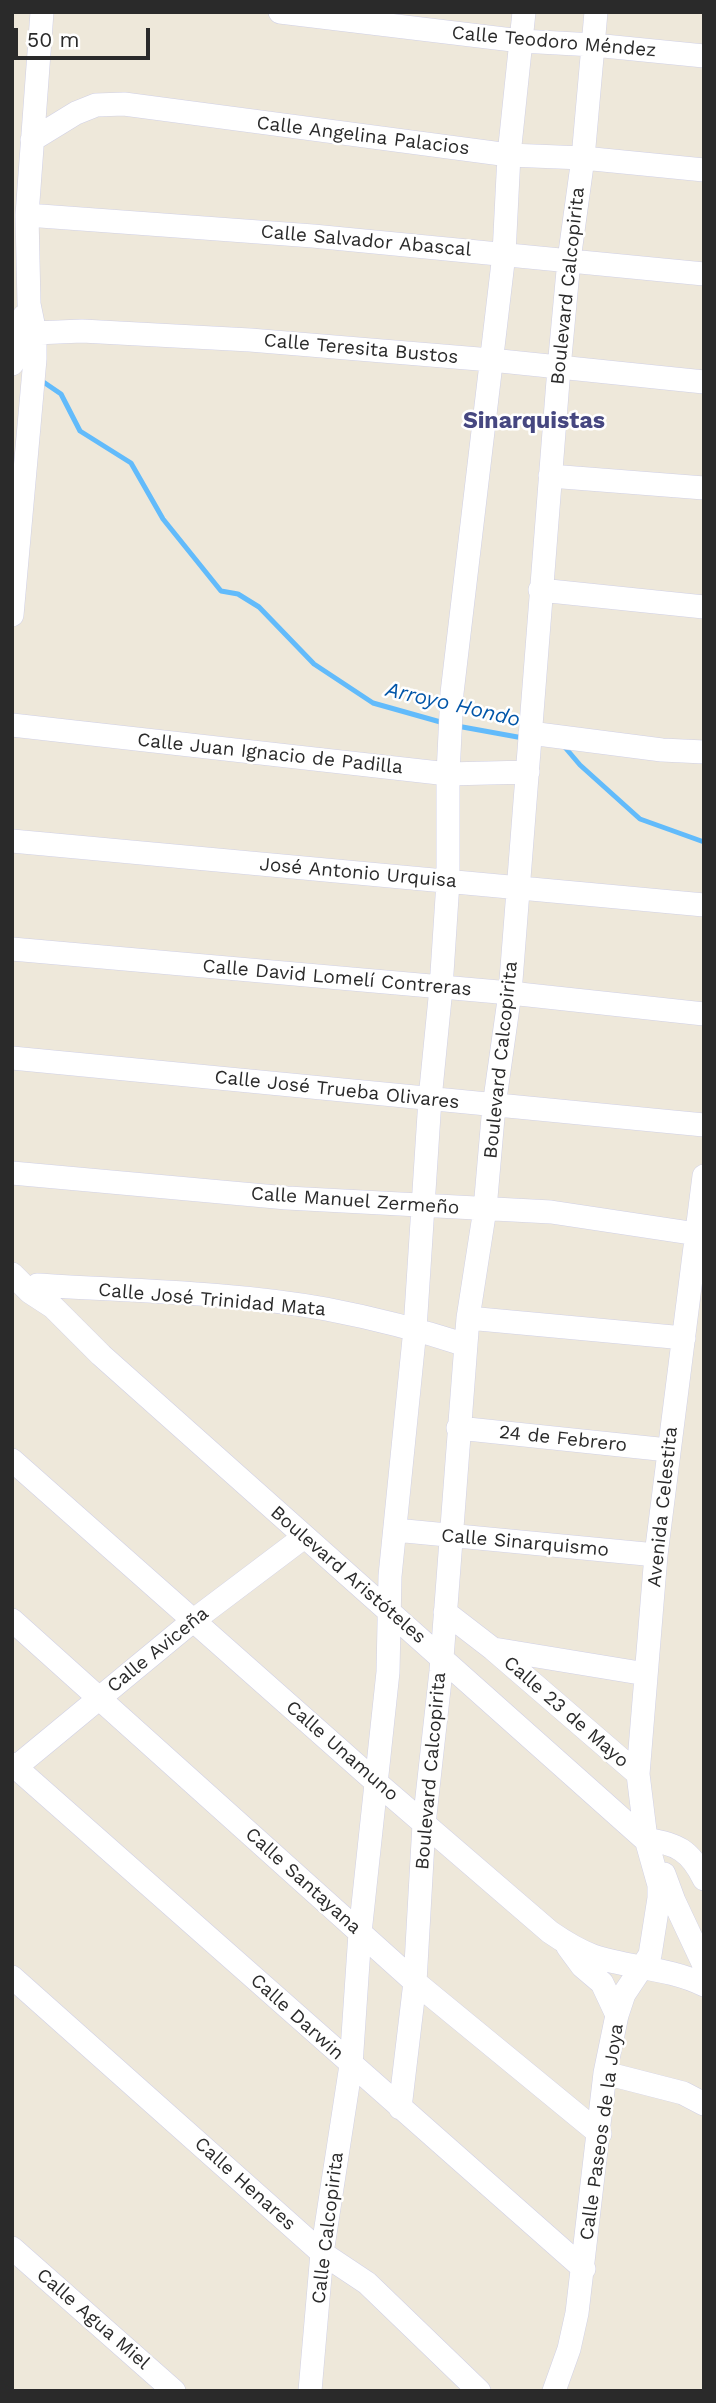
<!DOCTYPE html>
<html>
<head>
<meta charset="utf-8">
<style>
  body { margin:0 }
  #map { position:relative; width:716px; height:2403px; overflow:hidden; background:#eee8da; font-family:"Work Sans",sans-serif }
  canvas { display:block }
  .frame { position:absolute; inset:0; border:14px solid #2a2a2a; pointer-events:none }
  .scale { position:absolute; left:14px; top:28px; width:136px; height:32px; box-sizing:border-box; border:4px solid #2a2a2a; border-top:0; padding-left:9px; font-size:21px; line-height:24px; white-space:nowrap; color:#2a2a2a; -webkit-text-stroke:5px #fff; paint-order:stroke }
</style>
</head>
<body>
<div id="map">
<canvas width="716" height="2403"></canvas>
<div class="frame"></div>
<div class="scale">50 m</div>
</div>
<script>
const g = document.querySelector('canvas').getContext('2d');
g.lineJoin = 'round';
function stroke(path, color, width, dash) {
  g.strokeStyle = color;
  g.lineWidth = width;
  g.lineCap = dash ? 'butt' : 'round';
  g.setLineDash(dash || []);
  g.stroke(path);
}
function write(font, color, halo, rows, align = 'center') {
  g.font = font + ' "Work Sans",sans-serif';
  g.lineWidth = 5;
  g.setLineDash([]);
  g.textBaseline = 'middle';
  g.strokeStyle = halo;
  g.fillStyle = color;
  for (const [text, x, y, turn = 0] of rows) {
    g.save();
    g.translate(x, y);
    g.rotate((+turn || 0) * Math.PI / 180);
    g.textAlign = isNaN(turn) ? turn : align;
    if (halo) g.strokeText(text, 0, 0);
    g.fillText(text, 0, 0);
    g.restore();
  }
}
stroke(new Path2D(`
  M39,379L61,394L80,431L131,463L163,519L221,591L238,594L259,607L314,664L373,703L444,723
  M457,726L523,738
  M563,745L580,765L640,819L704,842`), '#62bbfb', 5);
const minor = new Path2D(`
  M280,12L521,41L594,45L704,56
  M32,140L76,113L96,105L124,104L509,155L583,158L704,170
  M27,215L313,236L704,274
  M12,327L35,333L82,331L250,340L491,360L704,382
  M12,364L18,329L24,316
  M550,476L704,488
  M540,590L704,607
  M12,615L35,359V333L29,304L27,215L42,12
  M12,725L448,774L528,772
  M530,733L662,750L704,752
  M12,841L704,905
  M12,949L510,993L704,1014
  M12,1058L704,1125
  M12,1173L287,1198L551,1212L697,1234
  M12,1274L30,1292L53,1307L101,1355L649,1843
  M37,1285C133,1291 231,1292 326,1309C373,1318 420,1330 466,1345
  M468,1318L684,1338
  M458,1428L668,1450
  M12,1460L377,1783L550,1932C563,1941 578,1950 593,1956C629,1968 669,1968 704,1985
  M395,1530L656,1555
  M445,1612L493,1649L638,1774
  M12,1620L415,1982L600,2134
  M494,1649L646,1674
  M12,1764L584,2269
  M16,1767L194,1620L304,1537
  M646,1839C677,1844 690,1850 704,1879
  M664,1874L674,1901L704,1965
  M568,1947L582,1966L602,1983L617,2015
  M12,1977L322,2253L367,2283L479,2391
  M605,2073L683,2093L704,2104
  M400,2108L415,1982L424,1824L441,1671L468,1318L485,1209L494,1106L510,993L559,368L569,260L583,158L596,12
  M12,2248L174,2391
  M310,2391L322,2253L351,2065L360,1933L388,1672L390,1576L415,1329L430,1099L441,988L448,882V774L452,693L504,254L509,155L524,12
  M554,2391L569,2349L577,2313L605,2073L617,2015L624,1994L650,1955L659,1898V1885L646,1839L638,1774L656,1555L704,1176`);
stroke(minor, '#d0d0e5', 24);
stroke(minor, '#fff', 23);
write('19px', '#2a2a2a', '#fff', [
  ["Calle Teodoro Méndez",554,42,5],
  ["Calle Angelina Palacios",363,136,7],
  ["Calle Salvador Abascal",366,241,5],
  ["Boulevard Calcopirita",568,286,-84],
  ["Calle Teresita Bustos",361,349,5],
  ["Calle Juan Ignacio de Padilla",270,754,6],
  ["José Antonio Urquisa",358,873,5],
  ["Calle David Lomelí Contreras",337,978,5],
  ["Boulevard Calcopirita",501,1060,-84],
  ["Calle José Trueba Olivares",337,1090,6],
  ["Calle Manuel Zermeño",355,1201,4],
  ["Calle José Trinidad Mata",212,1300,5],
  ["24 de Febrero",563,1439,6],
  ["Avenida Celestita",663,1507,-84],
  ["Calle Sinarquismo",525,1543,5],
  ["Boulevard Aristóteles",348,1575,41],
  ["Calle Aviceña",158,1650,-39],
  ["Calle 23 de Mayo",566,1712,41],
  ["Calle Unamuno",342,1751,41],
  ["Boulevard Calcopirita",431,1771,-85],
  ["Calle Santayana",303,1881,42],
  ["Calle Darwin",297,2017,42],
  ["Calle Paseos de la Joya",602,2132,-82],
  ["Calle Henares",245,2184,42],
  ["Calle Calcopirita",328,2228,-83],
  ["Calle Agua Miel",93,2319,41]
]);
write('italic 21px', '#0055a8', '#fff', [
  ["Arroyo Hondo",453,705,13]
]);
write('bold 23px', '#464780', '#fff', [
  ["Sinarquistas",534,421]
]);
</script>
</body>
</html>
